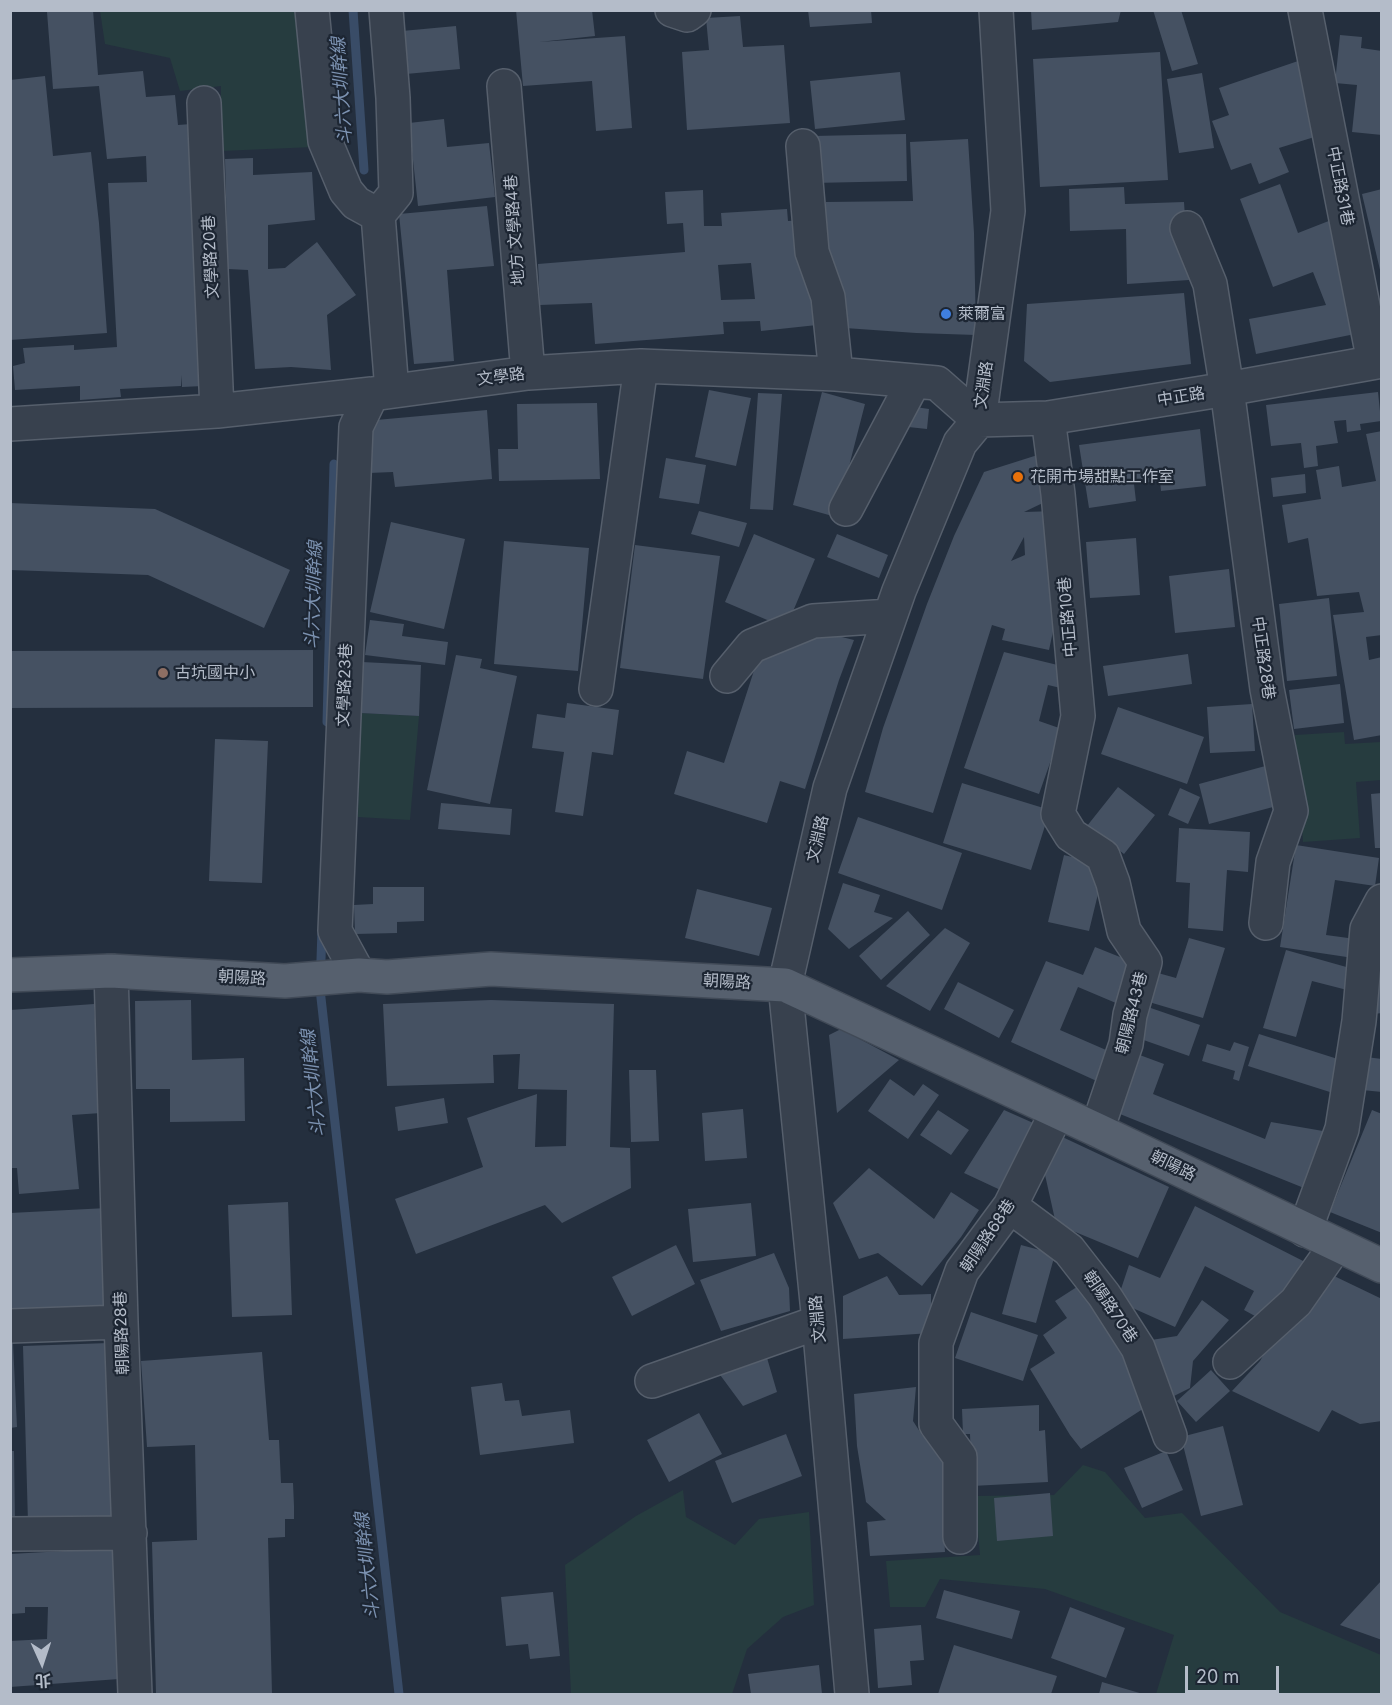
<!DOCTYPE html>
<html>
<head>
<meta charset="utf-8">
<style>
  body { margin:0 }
  #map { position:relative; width:1392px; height:1705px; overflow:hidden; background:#242f3e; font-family:Inter,"Noto Sans TC",sans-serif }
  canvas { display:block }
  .frame { position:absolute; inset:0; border:12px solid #b4bcc9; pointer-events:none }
  .north { position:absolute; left:12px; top:1633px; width:60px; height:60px; -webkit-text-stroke:4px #1d2633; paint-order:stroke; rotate:177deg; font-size:16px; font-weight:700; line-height:24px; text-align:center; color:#b4bcc9 }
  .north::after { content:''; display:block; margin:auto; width:21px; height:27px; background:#b4bcc9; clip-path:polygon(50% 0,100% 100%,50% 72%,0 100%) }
  .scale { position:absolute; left:1185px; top:1666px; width:94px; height:27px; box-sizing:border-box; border:3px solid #b4bcc9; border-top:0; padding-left:8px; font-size:18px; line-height:21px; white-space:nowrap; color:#b4bcc9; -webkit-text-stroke:4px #1d2633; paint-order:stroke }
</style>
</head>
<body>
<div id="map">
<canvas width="1392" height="1705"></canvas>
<div class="frame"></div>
<div class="north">北</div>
<div class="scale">20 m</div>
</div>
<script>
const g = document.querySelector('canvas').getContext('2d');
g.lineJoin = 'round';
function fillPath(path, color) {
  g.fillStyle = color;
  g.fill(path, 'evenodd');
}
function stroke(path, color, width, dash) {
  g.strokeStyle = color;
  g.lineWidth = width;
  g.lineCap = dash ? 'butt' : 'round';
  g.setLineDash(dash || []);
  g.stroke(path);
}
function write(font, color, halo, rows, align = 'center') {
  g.font = font + ' Inter,"Noto Sans TC",sans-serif';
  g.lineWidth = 4.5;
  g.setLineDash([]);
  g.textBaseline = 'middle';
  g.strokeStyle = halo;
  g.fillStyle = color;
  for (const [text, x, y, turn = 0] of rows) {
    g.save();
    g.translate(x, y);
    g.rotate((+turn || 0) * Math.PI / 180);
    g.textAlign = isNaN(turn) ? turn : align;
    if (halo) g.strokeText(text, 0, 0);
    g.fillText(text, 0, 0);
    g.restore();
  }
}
fillPath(new Path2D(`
  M100,11H304L314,147L221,151V86L180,91L170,58L105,44Z
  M360,713L419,716L410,820L358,817Z
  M1344,732L1345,744L1381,742V780L1356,782L1360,838L1303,842L1295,735Z
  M1083,1465L1105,1472L1145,1518L1182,1513L1280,1612L1381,1655V1694H1156L1174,1635L1045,1589L940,1579L925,1607H890L886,1561L980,1555L975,1496L1054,1495Z
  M683,1490L686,1517L735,1545L759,1519L809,1512L814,1605L783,1617L747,1649L732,1694H571L565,1565L636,1516Z`), '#263c3f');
stroke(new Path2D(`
  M353,10L364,170
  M327,722L334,464
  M322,930L320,989L399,1694`), '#394c67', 9);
fillPath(new Path2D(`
  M67,10H93L98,75L143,71L146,97L175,95L178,125L191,124L203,386L182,387V375L181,386L120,389L121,397L80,400V386L15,390L13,366L25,363L23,348L74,345V350L117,347L108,183L147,182L146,156L107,159L99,86L53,89L47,12Z
  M516,10H592L595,36L539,42L625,36L632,128L596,131L592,81L523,86Z
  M808,10H871L872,23L810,27Z
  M1031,10H1121L1118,22L1032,30Z
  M1153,10H1181L1198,64L1172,71Z
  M740,16L743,47L784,45L790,123L687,130L682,52L709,50L706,18Z
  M456,26L460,69L406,74L402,31Z
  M1340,35L1362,37L1361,48L1382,51V135L1352,132L1357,85L1335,83Z
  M1160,52L1168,180L1040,187L1033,59Z
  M1301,60L1324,134L1279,148L1289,172L1259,184L1251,163L1231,170L1212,121L1229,115L1219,88Z
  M900,72L905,120L815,129L810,81Z
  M1202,73L1214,148L1179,153L1167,79Z
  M45,76L53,156L91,152L99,223L107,333L10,340V80Z
  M444,119L447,147L489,143L495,197L418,206L409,123Z
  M906,134L907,181L813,183V136Z
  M968,139L974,233L976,335L916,333L845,328L846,309H836L825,282L826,202L913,201L910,142Z
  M253,158V175L312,172L315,220L268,225V269L285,268L317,242L356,295L327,315L331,370L291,367L255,369L248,270L228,269L225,159Z
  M1280,184L1298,233L1344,215L1365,332L1256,354L1249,319L1326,305L1313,272L1273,287L1240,199Z
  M1124,187L1125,204L1184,202L1189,280L1127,284L1126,229L1070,231L1069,189Z
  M1382,189V274H1381L1362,194Z
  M703,190L704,226H722L721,213L787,209L788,221L804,220L807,278L817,325L761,331L760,321L723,322L724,334L595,344L592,303L540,305L538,264L685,252L683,223L667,224L665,192ZM751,263L755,299L721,300L718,265Z
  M487,206L494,266L447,270L454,361L414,364L399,214Z
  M1184,293L1191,364L1050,382L1024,361L1027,304Z
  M709,390L751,398L736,466L695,457Z
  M822,392L865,404L836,517L793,505Z
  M1378,392L1381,421L1360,424L1361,430L1347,432L1346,420L1334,421L1338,443L1316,446L1318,466L1304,468L1301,443L1271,446L1266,405Z
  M758,393L782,394L773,510L750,509Z
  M597,403L600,479L499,481L498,449H518L517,404Z
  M908,406L929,409L927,429L899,426Z
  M487,410L492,479L395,487L393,472L369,473L365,421Z
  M1200,429L1206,486L1161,491L1160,481L1134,484L1136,501L1089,508L1079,445Z
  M1382,431V635L1366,637L1369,660L1382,657V735L1354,740L1333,615L1364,612L1359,592L1317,596L1308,538L1288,543L1282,505L1321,499L1316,470L1339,466L1342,487L1376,481L1366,434Z
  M1047,452L1049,500L1024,512L1056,511L1061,594L1049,650L1002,640L1005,629L992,625L933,813L865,792L883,728L927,604L954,536L984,472ZM1024,537L1025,555L1011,561Z
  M666,458L706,465L699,504L659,498Z
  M1305,474L1306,493L1273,497L1271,478Z
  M10,503L155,509L290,570L264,628L148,575L10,570Z
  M699,511L747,523L739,547L691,534Z
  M391,522L465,539L444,629L370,612Z
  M754,534L815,559L786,628L725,602Z
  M837,534L888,555L879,578L827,557Z
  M1136,538L1140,595L1090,598L1086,542Z
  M504,541L589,548L578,671L494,664Z
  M635,545L720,556L703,679L620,668Z
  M1229,569L1235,627L1175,633L1169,576Z
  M1329,598L1337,676L1287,681L1279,604Z
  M370,620L404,624L402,636L448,642L445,665L365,655Z
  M805,628L854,640L839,680L805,789L780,781L767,823L674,794L687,751L724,763L761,649Z
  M313,650V707L10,708V651Z
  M1004,652L1070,668L1065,689L1048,685L1039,721L1062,729L1039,794L964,768Z
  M1188,654L1192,684L1108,696L1103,666Z
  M456,655L482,659L480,668L517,676L490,804L427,790Z
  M362,662L421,665L419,716L360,713Z
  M1340,684L1344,723L1294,729L1289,690Z
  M567,703L619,710L613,755L592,752L583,816L555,812L564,752L532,748L537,714L565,718Z
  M1252,704L1255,751L1210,753L1207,707Z
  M1118,707L1204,737L1187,784L1101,754Z
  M215,739L268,741L262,883L209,881Z
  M1269,765L1276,793L1270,794L1273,807L1209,824L1199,784Z
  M962,783L1050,810L1031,870L943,843Z
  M1118,787L1155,815L1124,854L1087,826Z
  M1180,788L1200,797L1188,824L1168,815Z
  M1382,793V848H1375L1371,794Z
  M441,803L512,809L510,835L438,829Z
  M858,817L962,853L942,910L838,873Z
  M1179,828L1250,832L1248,872L1227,870L1223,931L1188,928L1190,883L1176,882Z
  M1296,845L1379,858L1375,886L1335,880L1326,935L1363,940L1360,959L1280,947Z
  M1064,855L1105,865L1089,931L1048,922Z
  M843,883L880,895L874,912L893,918L849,949L828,929Z
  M373,887H424V921L397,922V933L355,934L354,905L373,904Z
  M697,889L772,908L759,956L685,938Z
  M908,911L930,935L881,980L859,956Z
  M1382,923V1013L1374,1014Z
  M945,928L970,943L930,1011L886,986Z
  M1189,938L1225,948L1203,1018L1149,1002L1158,973L1176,978Z
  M1095,947L1140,965L1123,1006L1078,987L1060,1030L1113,1053L1101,1083L1011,1042L1046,961L1083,975Z
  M1286,950L1357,970L1351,991L1312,981L1296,1037L1263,1028Z
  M958,982L1014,1010L999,1038L944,1009Z
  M191,1000L192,1060L244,1058L245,1121L170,1122V1089H136L135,1001Z
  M491,1000L614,1004L610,1147L630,1148L631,1188L562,1223L545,1205L416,1254L395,1199L483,1167L467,1118L537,1094L535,1147L566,1146L567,1090L518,1089L520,1054L493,1055L494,1083L387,1086L383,1004Z
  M94,1004L101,1113L72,1115L79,1189L19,1194L17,1168H10V1010Z
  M1145,1006L1200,1025L1189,1056L1135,1037Z
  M841,1029L899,1060L837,1113L829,1035Z
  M1259,1034L1344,1061L1333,1093L1248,1066Z
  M1234,1042L1249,1047L1239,1081L1233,1079L1235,1071L1202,1061L1207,1044L1230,1051Z
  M1137,1054L1164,1064L1153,1094L1265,1139L1271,1122L1323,1131L1322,1161L1304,1188L1115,1112Z
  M1366,1057L1382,1059V1092L1362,1090Z
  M629,1070H656L659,1141L631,1142Z
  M890,1079L914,1096L923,1084L939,1095L908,1139L868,1111Z
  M444,1098L448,1123L398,1131L395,1107Z
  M743,1109L747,1158L705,1161L702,1113Z
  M938,1110L969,1130L951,1155L920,1135Z
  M1004,1110L1040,1126L1009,1194L964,1173Z
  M1372,1110L1382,1114V1233L1330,1212Z
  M1056,1134L1169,1187L1138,1258L1056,1224L1041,1157Z
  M869,1168L934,1219L951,1192L979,1210L961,1237L922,1286L878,1253L859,1259L833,1203Z
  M288,1202L292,1315L232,1317L228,1205Z
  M751,1203L756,1256L693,1262L688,1209Z
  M1195,1206L1309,1264L1264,1321L1244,1310L1254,1291L1205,1266L1175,1327L1117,1301L1129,1265L1160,1278Z
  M107,1208L113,1308L10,1313V1213Z
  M676,1245L695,1284L632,1316L612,1277Z
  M1021,1245L1055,1254L1036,1323L1002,1314Z
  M774,1253L789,1288L790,1311L721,1331L700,1280Z
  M1332,1275L1382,1299V1421L1360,1424L1332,1410L1319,1432L1232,1391L1260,1361L1276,1332Z
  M887,1276L899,1295L931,1294V1333L843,1339V1296Z
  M1083,1283L1152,1403L1081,1449L1070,1435L1030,1369L1055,1353L1043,1335L1067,1318L1055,1301Z
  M1202,1300L1229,1320L1193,1361L1190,1388L1174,1396L1151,1340L1177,1336Z
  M971,1312L1038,1335L1023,1381L955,1358Z
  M10,1343H13L17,1427L10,1428Z
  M109,1343L113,1521L28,1523L23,1346Z
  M765,1351L777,1392L743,1406L715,1368Z
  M262,1352L269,1440H279L281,1483H293L294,1506V1519H285V1537L268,1538L272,1694H156L152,1542L197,1540L195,1445L147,1447L141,1361Z
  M1211,1370L1230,1391L1196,1422L1177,1401Z
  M502,1383L505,1401L519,1400L522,1416L570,1410L574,1443L480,1455L471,1387Z
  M916,1387L913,1421L922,1435L955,1467L953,1501L943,1517L945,1552L870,1556L867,1522L886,1520L866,1502L857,1446L854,1394Z
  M1039,1405V1431L1045,1430L1048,1482L972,1486L970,1434H963L962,1409Z
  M699,1413L722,1454L669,1482L647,1440Z
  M1223,1426L1243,1505L1201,1516L1181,1437Z
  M786,1434L802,1476L732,1503L715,1461Z
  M10,1451H14L15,1522H10Z
  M1166,1451L1183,1490L1142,1508L1124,1468Z
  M1050,1493L1053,1536L997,1541L994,1498Z
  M118,1548L119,1679L10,1687V1641L47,1639L48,1607H25V1613L10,1614V1554Z
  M1382,1580V1640L1340,1625Z
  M944,1590L1020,1611L1012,1639L936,1618Z
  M553,1592L560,1656L530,1659L528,1644L506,1646L501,1597Z
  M1070,1607L1125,1628L1106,1678L1051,1658Z
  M921,1625L924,1660L910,1661L912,1685L878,1688L874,1629Z
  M954,1645L1057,1676L1051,1694H938Z
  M819,1665L822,1694H751L748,1674Z
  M1102,1682L1143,1694H1099Z`), '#455162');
const minor = new Path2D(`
  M312,10L325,141L346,191L356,203L378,215L392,391
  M672,10L687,15L694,10
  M1305,10L1374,362
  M504,86L528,373
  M204,103L217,411
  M803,146L812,252L828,297L836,374
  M378,215L396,193L393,98L386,10
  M1187,228L1210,284L1227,389L1267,689L1291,811L1273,862L1266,923
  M1048,418L1058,494L1078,716L1058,814L1071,835L1103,856L1113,883L1124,931L1145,962L1130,1015L1126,1044L1097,1130
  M979,420L1048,418L1227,389L1382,361
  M10,424L217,411L372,394L528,373L641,366L836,374L937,383L979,420
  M846,509L914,381
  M727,676L752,646L813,621L890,616
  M596,689L641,366
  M111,971L121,1322L135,1694
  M359,975L335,931L356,427L372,394
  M1010,1206L1069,1250L1104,1295L1138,1348L1170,1436
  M1305,1230L1342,1129L1359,1021L1367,929L1382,901
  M10,1326L121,1322
  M1230,1362L1296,1302L1336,1245
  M652,1381L819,1322
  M10,1534L130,1533
  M960,1537V1457L936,1424V1343L962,1271L1010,1206L1057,1112
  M852,1694L819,1322L785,985L830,788L899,591L960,443L979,420L1008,211L996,10`);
const major = new Path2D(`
  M10,975L111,971L285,981L359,975L387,977L491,969L785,985L1097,1130L1382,1266`);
stroke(minor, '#565f6c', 36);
stroke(major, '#414a57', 36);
stroke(minor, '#38414e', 33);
stroke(major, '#56606e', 33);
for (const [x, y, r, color] of [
  [946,314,6,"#3f7fe0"],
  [1018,477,6,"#e8710a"],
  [163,673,6,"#8d6e63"]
]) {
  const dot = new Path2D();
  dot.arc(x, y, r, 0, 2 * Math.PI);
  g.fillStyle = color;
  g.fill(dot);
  stroke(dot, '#1d2633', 2);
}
write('16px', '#b4bcc9', '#1d2633', [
  ["中正路31巷",1340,186,79],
  ["地方 文學路4巷",515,230,-94],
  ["文學路20巷",211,257,-93],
  ["文學路",501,377,-7],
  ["文淵路",984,385,-82],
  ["中正路",1181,397,-9],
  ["中正路10巷",1068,617,-95],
  ["中正路28巷",1263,658,82],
  ["文學路23巷",345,685,-88],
  ["文淵路",818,839,-77],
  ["朝陽路",242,978,3],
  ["朝陽路",727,982,3],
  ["朝陽路43巷",1132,1013,-76],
  ["朝陽路",1173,1166,26],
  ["朝陽路68巷",988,1236,-56],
  ["朝陽路70巷",1110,1307,56],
  ["文淵路",818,1319,-95],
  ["朝陽路28巷",122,1333,-92]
]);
write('16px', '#b4bcc9', '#1d2633', [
  ["萊爾富",958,314],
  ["花開市場甜點工作室",1030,477],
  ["古坑國中小",175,673]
], 'left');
write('italic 18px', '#7c92b1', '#1d2633', [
  ["斗六大圳幹線",342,91,-94],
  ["斗六大圳幹線",314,595,-88],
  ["斗六大圳幹線",314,1083,-96],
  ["斗六大圳幹線",368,1566,-96]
]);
</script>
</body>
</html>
